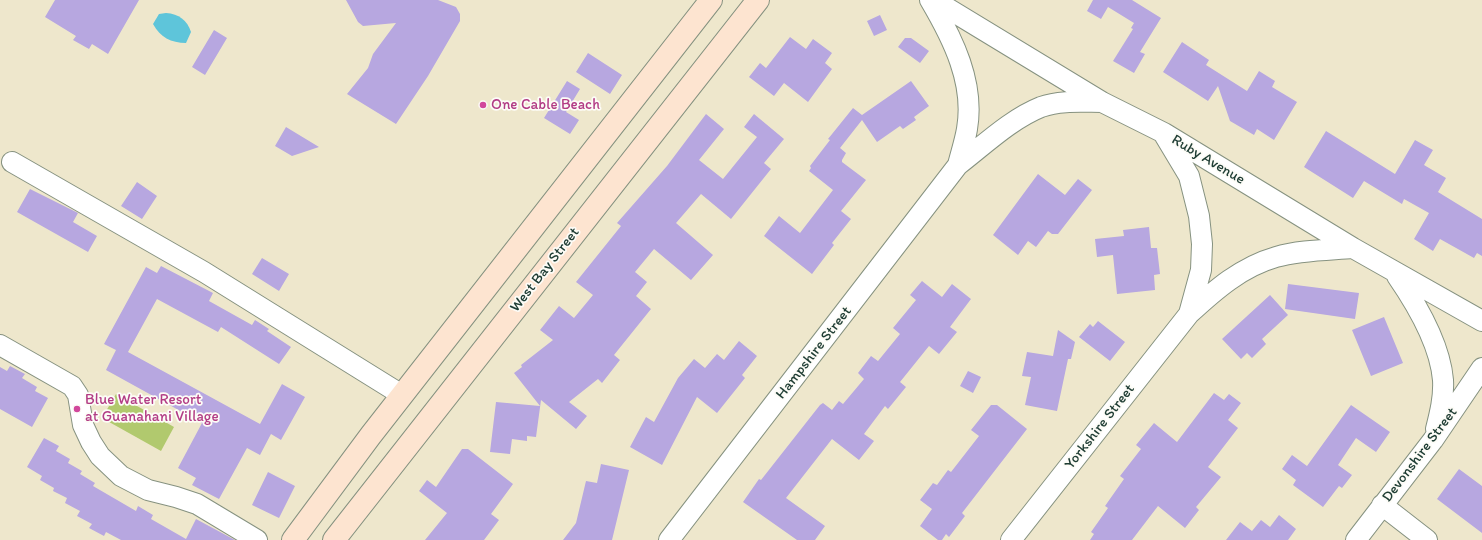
<!DOCTYPE html>
<html>
<head>
<meta charset="utf-8">
<style>
  body { margin:0 }
  canvas { display:block; background:#eee7cc }
</style>
</head>
<body>
<canvas width="1482" height="540"></canvas>
<script>
const g = document.querySelector('canvas').getContext('2d');
g.lineJoin = 'round';
function fillPath(path, color) {
  g.fillStyle = color;
  g.fill(path, 'evenodd');
}
function stroke(path, color, width, dash) {
  g.strokeStyle = color;
  g.lineWidth = width;
  g.lineCap = dash ? 'butt' : 'round';
  g.setLineDash(dash || []);
  g.stroke(path);
}
function write(font, color, halo, rows, align = 'center') {
  g.font = font + ' Itim,sans-serif';
  g.lineWidth = 3.5;
  g.setLineDash([]);
  g.textBaseline = 'middle';
  g.strokeStyle = halo;
  g.fillStyle = color;
  for (const [text, x, y, turn = 0] of rows) {
    g.save();
    g.translate(x, y);
    g.rotate((+turn || 0) * Math.PI / 180);
    g.textAlign = isNaN(turn) ? turn : align;
    if (halo) g.strokeText(text, 0, 0);
    g.fillText(text, 0, 0);
    g.restore();
  }
}
fillPath(new Path2D(`
  M116,394L174,427L161,451L102,418Z`), '#b1c96e');
fillPath(new Path2D(`
  M166,13C179,14 187,20 191,32L186,43C171,43 160,37 153,24L159,14Z`), '#5ec5da');
fillPath(new Path2D(`
  M55,0H139L108,54L92,44L89,49L73,40L76,36L45,17Z
  M346,0H438L456,7L460,14V21L428,76L396,124L347,94L368,68L373,54L396,23L363,26L358,22Z
  M1093,0H1132L1161,18L1140,52L1145,54L1134,73L1113,61L1133,29L1131,28L1134,23L1108,7L1101,19L1087,11Z
  M880,15L887,30L874,36L867,21Z
  M214,30L227,38L205,75L192,67Z
  M790,37L806,49L813,39L832,53L825,63L832,69L808,102L784,83L774,96L749,77L760,63L766,68Z
  M905,38H911L929,51L920,63L898,47Z
  M1182,42L1209,60L1206,65L1247,91L1259,71L1275,81L1272,87L1297,102L1274,140L1257,129L1254,135L1230,121L1218,86L1208,101L1163,72Z
  M588,53L622,75L610,94L576,72Z
  M567,81L580,89L566,112L579,120L570,134L544,118Z
  M911,81L929,106L914,117L916,120L903,129L900,126L877,142L862,120L840,148L834,143L846,153L842,160V162L866,180L841,211L851,219L832,243L834,245L812,274L764,236L779,216L800,233L833,190L809,171L811,168L810,166L830,140L828,139L853,108L862,115Z
  M706,114L724,129L699,160L723,179L757,137L744,127L754,114L784,139L764,163L771,169L731,219L701,194L676,223L713,255L691,280L654,249L635,272L647,282L636,296L651,309L614,355L620,360L602,383L598,379L569,402L587,416L576,429L541,400L536,437L527,436V441L512,439L510,454L490,452L496,402L540,406L514,373L522,367L521,365L553,340L540,330L559,306L574,318L593,295L576,282L621,226L617,223L667,166Z
  M286,127L319,147L292,156L275,146Z
  M1326,131L1395,174L1415,140L1433,150L1424,165L1446,178L1438,192L1482,219V256L1477,253L1474,258L1440,239L1433,251L1414,239L1429,213L1404,199L1402,204L1364,181L1353,198L1304,167Z
  M1038,174L1065,195L1078,179L1092,190L1058,234H1052L1048,231L1036,247L1028,241L1018,255L993,235Z
  M137,182L157,196L142,219L121,206Z
  M30,189L78,213L73,222L97,236L88,252L17,212Z
  M1149,227L1151,248H1157L1160,274L1154,275L1155,290L1117,294L1113,255L1097,257L1095,239L1124,236L1123,230Z
  M262,258L289,274L279,291L252,274Z
  M161,266L213,293L209,301L252,325L255,320L269,329L267,331L291,347L279,364L221,327L218,332L157,299L128,352L260,424L282,384L305,397L281,440L271,434L260,455L247,448L219,499L192,485L196,478L178,468L202,423L106,370L116,350L104,344L146,267L157,273Z
  M922,281L942,297L952,284L971,299L950,327L957,332L939,354L929,346L900,382L906,387L888,409L885,406L864,434L874,441L859,460L832,439L786,498L825,526L815,540H797L743,502L759,479L761,480L820,405L823,403L832,410L839,401L843,404L864,379L858,373L871,356L878,361L900,334L893,328L916,300L910,295Z
  M1288,284L1359,293L1355,319L1285,309Z
  M1270,295L1288,315L1262,339L1266,344L1252,358L1247,353L1241,359L1222,339Z
  M1384,317L1403,363L1371,376L1352,330Z
  M1098,321L1125,342L1110,361L1079,337L1090,324L1093,327Z
  M1058,330L1075,342L1071,359H1068L1057,411L1025,405L1031,377L1022,376L1027,352L1053,356Z
  M739,341L757,356L742,375L745,378L717,413L697,397L662,465L630,447L646,417L654,422L678,378L694,359L705,368L717,354L724,360Z
  M10,366L25,374L22,378L37,387L35,391L48,398L32,427L0,409V367L7,371Z
  M968,371L981,377L973,393L960,386Z
  M1214,393L1224,400L1229,394L1241,403L1228,420L1238,428L1208,467L1221,477L1196,507L1199,510L1185,528L1158,506L1132,540H1090L1094,534L1091,532L1108,508L1105,506L1124,479L1120,476L1141,449L1136,445L1154,423L1177,442Z
  M991,405H997L1027,429L962,513L965,516L949,537L946,534L942,540H938L920,526L932,509L920,500L933,483L937,485L948,470L951,472L979,436L971,430Z
  M1351,405L1390,432L1376,452L1356,438L1338,465L1352,475L1342,488L1339,486L1323,507L1293,485L1296,480L1282,469L1292,455L1307,466Z
  M44,438L59,446L56,451L70,459L68,463L82,471L80,474L95,483L93,486L136,511L138,506L153,515L151,519L186,539L196,519L235,540H121L106,532L104,536L89,528L92,524L77,516L80,511L65,503L67,498L53,491L54,488L40,480L42,476L27,467Z
  M462,449H468L513,484L491,514L499,520L484,540H425L447,513L419,491L427,480L436,487Z
  M601,464L629,470L612,540H563L576,523L586,481L597,483Z
  M1459,469L1482,486V533L1437,499Z
  M268,472L295,486L279,518L252,505Z
  M1279,515L1296,529L1288,540H1226L1240,522L1252,531L1261,520L1270,527Z`), '#b7a7e0');
const street = new Path2D(`
  M930,0C953,39 975,83 967,129C965,141 961,153 958,165
  M934,0L1102,102L1164,133L1353,248L1482,321
  M1165,136L1189,176L1199,216L1202,244L1201,270L1189,314
  M12,162L204,272L402,395
  M1397,276C1417,305 1440,344 1443,380C1444,397 1440,413 1436,429
  M0,345L72,386L78,395L83,425L91,442L100,456L121,476L148,490L176,497L197,504L257,540
  M1382,505L1427,540
  M669,540L958,165C984,145 1011,119 1041,107C1060,100 1083,102 1102,102
  M1011,540L1189,314C1215,290 1241,267 1276,257C1300,250 1328,250 1353,248
  M1356,540L1433,440L1482,368`);
const secondary = new Path2D(`
  M293,540L371,435L711,0
  M334,540L758,0`);
stroke(street, '#869280', 22);
stroke(secondary, '#869280', 24);
stroke(street, '#fff', 20);
stroke(secondary, '#fde4d0', 22);
for (const [x, y, r, color] of [
  [483,105,4,"#d1479c"],
  [77,409,4,"#d1479c"]
]) {
  const dot = new Path2D();
  dot.arc(x, y, r, 0, 2 * Math.PI);
  g.fillStyle = color;
  g.fill(dot);
  stroke(dot, '#fdfcf7', 1.5);
}
write('15px', '#b23c85', '#fdfcf7', [
  ["One Cable Beach",491,105],
  ["Blue Water Resort",85,400],
  ["at Guanahani Village",85,417]
], 'left');
write('15px', '#1f3d34', '#fdfcf7', [
  ["Ruby Avenue",1208,160,31],
  ["West Bay Street",545,270,-52],
  ["Hampshire Street",814,353,-52],
  ["Yorkshire Street",1100,427,-52],
  ["Devonshire Street",1420,455,-53]
]);
</script>
</body>
</html>
